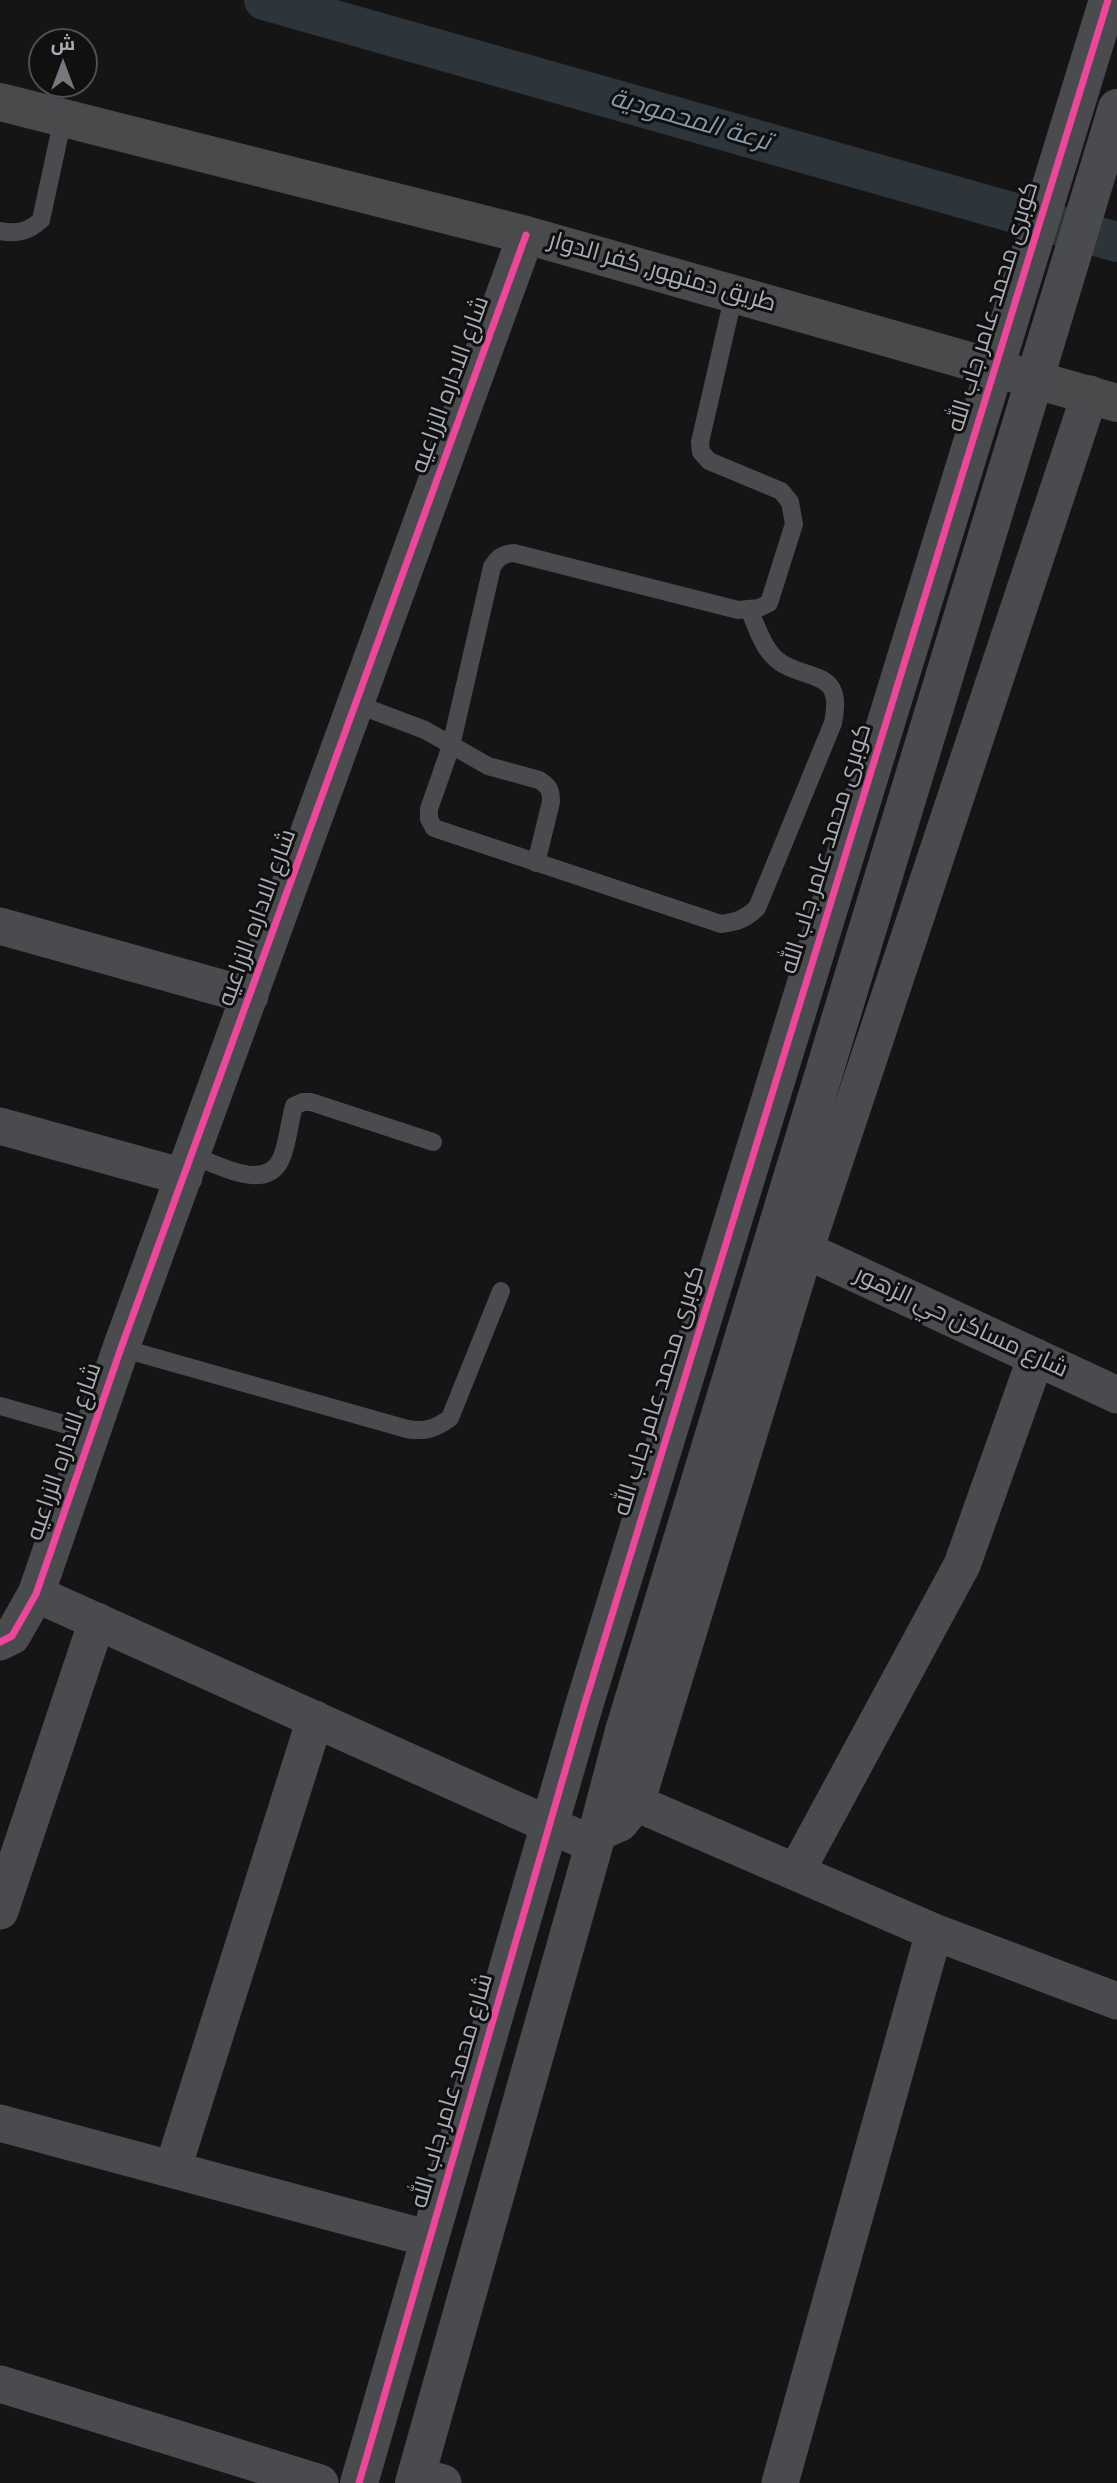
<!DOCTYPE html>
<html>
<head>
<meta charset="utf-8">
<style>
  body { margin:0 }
  #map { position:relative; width:1117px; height:2483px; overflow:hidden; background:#151516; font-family:"Roboto Condensed",Cairo,sans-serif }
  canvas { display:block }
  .north { position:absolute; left:28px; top:28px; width:70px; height:70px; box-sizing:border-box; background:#101011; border:2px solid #4d4f53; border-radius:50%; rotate:0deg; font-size:19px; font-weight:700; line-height:28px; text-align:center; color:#a8adb5 }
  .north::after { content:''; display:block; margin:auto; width:24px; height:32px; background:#75787d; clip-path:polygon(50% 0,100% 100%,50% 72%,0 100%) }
</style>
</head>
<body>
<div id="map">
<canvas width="1117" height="2483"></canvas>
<div class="north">ش</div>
</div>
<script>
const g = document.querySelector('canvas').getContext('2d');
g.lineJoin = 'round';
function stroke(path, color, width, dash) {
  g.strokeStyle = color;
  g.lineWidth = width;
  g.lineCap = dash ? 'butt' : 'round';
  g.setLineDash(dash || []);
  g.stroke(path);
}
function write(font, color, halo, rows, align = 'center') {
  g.font = font + ' "Roboto Condensed",Cairo,sans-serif';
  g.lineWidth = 6;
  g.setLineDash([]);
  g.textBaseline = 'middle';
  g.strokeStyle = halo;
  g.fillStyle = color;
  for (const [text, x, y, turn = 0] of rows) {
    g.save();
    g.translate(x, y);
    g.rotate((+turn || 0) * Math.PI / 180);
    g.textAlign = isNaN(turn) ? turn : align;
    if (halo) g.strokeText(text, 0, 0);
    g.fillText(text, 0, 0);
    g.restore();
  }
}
stroke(new Path2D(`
  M264,0L1117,242`), '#2d353a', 40);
stroke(new Path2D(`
  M0,231C17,234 28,232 41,220L63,118
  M734,294L700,442L701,452L709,461L781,491L790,502L794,524L769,603L759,608L738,610L514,553C503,554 498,557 492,567L451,746L429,809V819L434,828L721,924C737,922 745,919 757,908L833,723C846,662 799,685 772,655C761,643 756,624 749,610
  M356,704L425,730L488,766L539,780C549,786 551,790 551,802L536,863
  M192,1155C216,1164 266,1193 281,1159C288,1143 289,1123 294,1106L303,1102H311L433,1142
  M121,1348L407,1429C425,1432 435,1429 450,1418L501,1291
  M0,1406L92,1432`), '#4a4b4e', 18);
stroke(new Path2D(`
  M0,926L250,996
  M0,1126L184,1177
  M805,1250L1117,1395
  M36,1594L594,1845
  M0,1642L12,1636L36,1594L121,1348L526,235
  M636,1803L934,1932L1117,2001
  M597,1833L620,1823L636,1803L805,1250L1090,394
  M796,1872L962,1565L1036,1357
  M0,1911L97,1621
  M0,2123L430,2239
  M173,2168L315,1719
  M0,2384L320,2483
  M416,2476L443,2483
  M780,2483L934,1932`), '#4a4b4e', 37);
stroke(new Path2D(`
  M359,2483L583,1709
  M414,2483L594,1845L624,1731`), '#4a4b4e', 38);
stroke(new Path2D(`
  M0,102L526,235L1117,403`), '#494a4c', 38);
stroke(new Path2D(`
  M583,1709L1108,0
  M624,1731L1117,108`), '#4a4b4e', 38);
stroke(new Path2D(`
  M0,1642L12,1636L36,1594L121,1348L526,235
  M359,2483L583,1709L1108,0`), '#ed469a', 7);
write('24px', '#a8adb5', '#101011', [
  ["طريق دمنهور, كفر الدوار",662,273,16],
  ["كوبرى محمد عامر جاب الله",994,307,-73],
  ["شارع الاداره الزراعيه",451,385,-70],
  ["كوبرى محمد عامر جاب الله",827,849,-73],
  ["شارع الاداره الزراعيه",258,918,-70],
  ["شارع مساكن حي الزهور",961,1323,25],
  ["كوبرى محمد عامر جاب الله",660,1391,-73],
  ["شارع الاداره الزراعيه",65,1452,-71],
  ["شارع محمد عامر جاب الله",453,2091,-74]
]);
write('italic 26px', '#829bad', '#101011', [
  ["ترعة المحمودية",690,121,16]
]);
</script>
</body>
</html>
